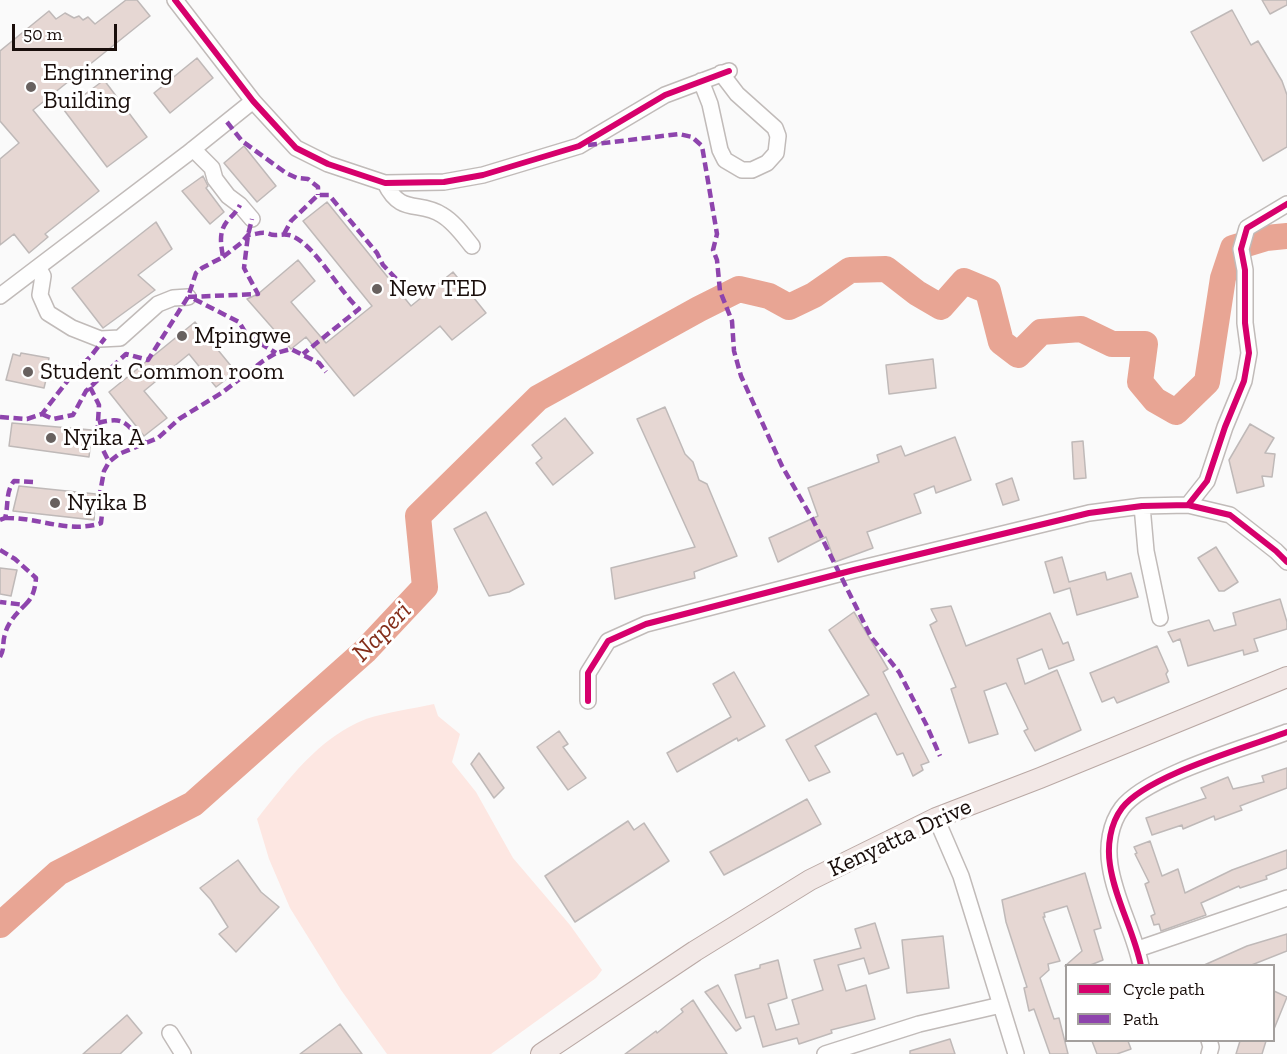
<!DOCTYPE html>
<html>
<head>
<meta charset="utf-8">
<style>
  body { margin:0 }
  #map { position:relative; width:1287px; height:1054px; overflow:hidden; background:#fafafa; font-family:"Zilla Slab",serif }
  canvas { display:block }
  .legend { position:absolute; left:1065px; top:964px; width:210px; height:78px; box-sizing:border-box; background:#fff; border:2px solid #a39f9d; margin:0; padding:8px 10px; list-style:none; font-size:18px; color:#190e0b }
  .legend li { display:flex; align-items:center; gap:12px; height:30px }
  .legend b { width:30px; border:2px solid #a39f9d }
  .scale { position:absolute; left:12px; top:24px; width:105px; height:27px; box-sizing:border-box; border:3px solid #190e0b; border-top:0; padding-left:8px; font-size:18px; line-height:21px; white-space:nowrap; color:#190e0b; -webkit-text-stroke:4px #fff; paint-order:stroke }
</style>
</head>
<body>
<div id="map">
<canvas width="1287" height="1054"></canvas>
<ul class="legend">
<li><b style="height:8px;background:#d6006c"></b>Cycle path</li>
<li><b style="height:8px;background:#8e44ad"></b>Path</li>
</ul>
<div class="scale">50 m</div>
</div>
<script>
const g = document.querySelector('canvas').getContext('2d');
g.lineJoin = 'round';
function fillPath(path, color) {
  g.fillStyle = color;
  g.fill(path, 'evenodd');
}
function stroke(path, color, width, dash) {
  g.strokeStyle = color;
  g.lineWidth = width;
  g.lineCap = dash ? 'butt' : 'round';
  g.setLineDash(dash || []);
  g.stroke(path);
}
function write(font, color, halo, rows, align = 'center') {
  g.font = font + ' "Zilla Slab",serif';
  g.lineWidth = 6;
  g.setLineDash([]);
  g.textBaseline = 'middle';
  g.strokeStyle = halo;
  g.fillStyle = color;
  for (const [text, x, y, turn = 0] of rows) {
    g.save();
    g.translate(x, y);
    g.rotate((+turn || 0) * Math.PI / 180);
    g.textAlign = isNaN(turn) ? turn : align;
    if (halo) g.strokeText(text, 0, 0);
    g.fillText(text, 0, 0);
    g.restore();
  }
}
fillPath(new Path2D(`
  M434,704L438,716L460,734L452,762L476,792L513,858L570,925L602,970L596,978L491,1054H387L341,990L290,908L269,859L257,819C287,781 319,737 366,719C387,712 412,709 434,704Z`), '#fde7e2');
stroke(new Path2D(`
  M0,925L58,873L193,804L365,651L425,587L418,516L538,398L699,309L739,289L769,296L789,307L814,295L850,270L886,269L917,293L941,307L964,281L988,291L1001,342L1018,355L1041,332L1081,329L1112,344H1145L1140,382L1155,400L1176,412L1207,382L1223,278L1233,248L1266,238L1287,236`), '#e8a594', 26);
const building = new Path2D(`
  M126,0H137L150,16L33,110L99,191L45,234L48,237L29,253L14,234L0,245V159L19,143L0,121V51L49,11L56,19L65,13L74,18L79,16L83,20L88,17L95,24Z
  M1262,0H1287V5L1270,14Z
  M1232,10L1251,45L1258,41L1282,81L1287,95V147L1263,161L1191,32Z
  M197,58L213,78L170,113L154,93Z
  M104,80L147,137L107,167L64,110Z
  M244,146L276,186L257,202L224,163Z
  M203,176L208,186L206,188L224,212L210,224L182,191Z
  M327,202L411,306L453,272L486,313L452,340L440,326L354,396L306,337L291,349L247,299L258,294L298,260L315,281L291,302L326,343L372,306L303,221Z
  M156,222L172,249L138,275L155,290L103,328L72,288Z
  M195,322L236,372L216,387L189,354L144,391L167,418L144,436L109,392Z
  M21,353L49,358L48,363H50L44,388L6,380L13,354L20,356Z
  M933,359L936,388L889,394L886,365Z
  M665,407L685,454L693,462L699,480L707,484L737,556L694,572L695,578L615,599L611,568L695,547L637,419Z
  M565,418L593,453L553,485L536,463L542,458L532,445Z
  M12,423L92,430L89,457L9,446Z
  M1250,424L1274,438L1265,453L1275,454L1272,477L1262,476L1264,486L1237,493L1229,460Z
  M955,437L971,480L936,493L934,486L914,494L921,513L867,532L873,548L835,562L826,537L778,562L769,538L818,516L808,488L879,462L877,455L901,446L905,456Z
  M1083,441L1086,478L1074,479L1072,442Z
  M1012,478L1019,500L1003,505L996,484Z
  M19,486L96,494L94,520L13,511Z
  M486,512L524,584L509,592L489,596L454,529Z
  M1216,547L1238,582L1224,591H1219L1198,558Z
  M1062,557L1069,582L1105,572L1107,580L1131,573L1138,597L1077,615L1070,588L1054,593L1045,562Z
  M0,568L17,570L11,596L0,594Z
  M1280,599L1287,622V629L1254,639L1258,651L1244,655L1243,650L1188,666L1180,639L1173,642L1168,632L1209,620L1214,631L1236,625L1233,613Z
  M951,606L966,646L1050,613L1063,644L1068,642L1074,660L1049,669L1042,649L1017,659L1025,684L1057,670L1081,730L1035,751L1024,731L1028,729L1006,683L984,691L998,734L969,743L951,689L956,687L930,625L937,621L931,609Z
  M854,612L888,669L883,672L929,762L921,765L923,770L913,776L903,753L897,755L876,713L815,746L830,772L809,781L786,740L869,695L829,630Z
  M1157,646L1168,671L1166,674L1169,682L1117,703L1114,697L1102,702L1090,673Z
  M734,672L765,726L738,741L737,738L677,772L667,753L731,717L713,684Z
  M559,731L568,744L563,747L586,778L568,790L537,747Z
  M479,753L504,788L494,798L471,764Z
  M1287,768V788L1240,806L1242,810L1215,820L1214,816L1183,829L1182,825L1152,835L1146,818L1206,798L1201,788L1228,777L1233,789L1264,782L1262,776Z
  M807,799L821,824L724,875L710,852Z
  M628,821L634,830L644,823L669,861L575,922L545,876Z
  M1150,841L1162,876L1178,869L1185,893L1232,870L1287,850V868L1266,876L1267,879L1240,888L1239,886L1201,903L1206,915L1161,931L1159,924L1154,925L1151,916L1155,914L1145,884L1149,882L1135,854L1137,853L1134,847Z
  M238,860L261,892L279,907L236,952L219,934L228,927L211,900L200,888Z
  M1085,873L1101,928L1094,930L1103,960L1088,966H1065L1082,951L1067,906L1044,913L1045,917H1043L1060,961L1048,964L1049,970L1040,978L1054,1019L1059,1018L1068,1054H1050L1034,1009L1029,1011L1024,988L1027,987L1006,922L1002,900Z
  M875,923L889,968L869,974L864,958L838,965L846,991L866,985L875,1019L831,1030L832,1033L799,1044L797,1038L763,1047L754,1016L746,1018L735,975L760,968V965L778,960L787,998L768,1004L776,1030L799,1024L792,1000L823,990L814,960L861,948L855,929Z
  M1287,934V951L1249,966H1202L1247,946Z
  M943,936L949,988L907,993L902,940Z
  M718,985L741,1028L736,1031L705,992Z
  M1274,991L1287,997L1274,1029Z
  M693,1000L727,1054H625L656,1031L657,1033L683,1012L681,1009Z
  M127,1015L142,1033L120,1054H83Z
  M340,1024L362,1054H300Z
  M950,1039L955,1054H910V1051Z
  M1092,1041H1128L1131,1049L1117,1054H1097Z
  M1240,1041H1266L1262,1054H1236Z`);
fillPath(building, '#e6d7d3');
stroke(building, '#bfb9b8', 1.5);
const minor = new Path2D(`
  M175,0L253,101L296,148L328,164L385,183L444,182L483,175L579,146L665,95L729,71
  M701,81L710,104L720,150L725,160L742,170H752L767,163L776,153L778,136L775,128L737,94L721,73
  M193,149L212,168L215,179L228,196L240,205L252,219
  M385,183C401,216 419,200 442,215C454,222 463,235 472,246
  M38,267L43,276L40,295L48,313L72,328L100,339L120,338L158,304L173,298L188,297
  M0,296L187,154L253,101
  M1188,505L1207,481L1225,427L1244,381L1249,353L1245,323V270L1241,249L1247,228L1287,204
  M1142,506L1146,551L1160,618
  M588,701V673L608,641L646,624L854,570L1089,513L1142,506L1188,505L1230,515L1276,551L1287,562
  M936,818L961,876L1016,1054
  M1138,949L1287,898
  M1141,966C1134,931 1115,900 1110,865C1107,846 1110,824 1122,808C1147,775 1246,748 1287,732
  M170,1033L183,1054
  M1209,1040L1211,1047L1209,1054
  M825,1054L919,1024L1001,1005`);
const major = new Path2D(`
  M541,1054L695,951L810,880L936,818L1040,778L1287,677`);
stroke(minor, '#c1bbb9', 18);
stroke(major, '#b9a8a4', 22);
stroke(minor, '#fefefe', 15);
stroke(major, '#f2e8e6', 20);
stroke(new Path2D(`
  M227,122L242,141L286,173L297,178L308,179L318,187V195
  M588,145L679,134L692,137L702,146L717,234L713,250L717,260L720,291L732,321L734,351L741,376L782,466L813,520L871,637L899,672L926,724L940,756
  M284,234L291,221L318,195H329L377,253L383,265L403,286
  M223,257L241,243L248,235C254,235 260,232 266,233C272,234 269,235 275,235C280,235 284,234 289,235C313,241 338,290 359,309L303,354
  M188,297L258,294L244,268L248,235L252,219
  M194,299L239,322L247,335L276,353
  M90,387L99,405L97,438L109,462
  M42,414L53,419L73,415L86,391L126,354L148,360L188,297L196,273L202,268L223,257C221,244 218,232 228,220C233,215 237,211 240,205
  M0,417L27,419L42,414L72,375L91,356L105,338
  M98,423C128,415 125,426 145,442
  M5,518C38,517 69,534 101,523L103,505L100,493L104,471L109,462L119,454L158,438L179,419L223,392L263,361L276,353L291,349L319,363L326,372
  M0,520L5,518C9,504 5,493 14,481L33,482
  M0,550L15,559L36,578C35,590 33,597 25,605L0,602
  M0,657C5,648 2,643 5,634C8,622 17,613 25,605`), '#8e44ad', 4.5, [9, 4.5]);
stroke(new Path2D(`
  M175,0L253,101L296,148L328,164L385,183L444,182L483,175L579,146L665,95L729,71
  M1188,505L1207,481L1225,427L1244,381L1249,353L1245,323V270L1241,249L1247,228L1287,204
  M588,701V673L608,641L646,624L854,570L1089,513L1142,506L1188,505L1230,515L1276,551L1287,562
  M1141,966C1134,931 1115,900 1110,865C1107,846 1110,824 1122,808C1147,775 1246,748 1287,732`), '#d6006c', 6);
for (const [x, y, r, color] of [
  [31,87,6,"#68615f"],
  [377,289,6,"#68615f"],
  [182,336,6,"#68615f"],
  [28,372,6,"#68615f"],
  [51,438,6,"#68615f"],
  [55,503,6,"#68615f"]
]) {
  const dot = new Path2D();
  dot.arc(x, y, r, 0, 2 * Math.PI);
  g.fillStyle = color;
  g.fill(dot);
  stroke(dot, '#fff', 2);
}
write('24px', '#190e0b', '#fff', [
  ["Enginnering",43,73],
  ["Building",43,101],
  ["New TED",389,289],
  ["Mpingwe",194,336],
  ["Student Common room",40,372],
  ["Nyika A",63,438],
  ["Nyika B",67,503]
], 'left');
write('24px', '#190e0b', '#fff', [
  ["Kenyatta Drive",900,838,-25]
]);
write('italic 26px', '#842e1a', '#fff', [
  ["Naperi",382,632,-46]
]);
</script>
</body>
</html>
